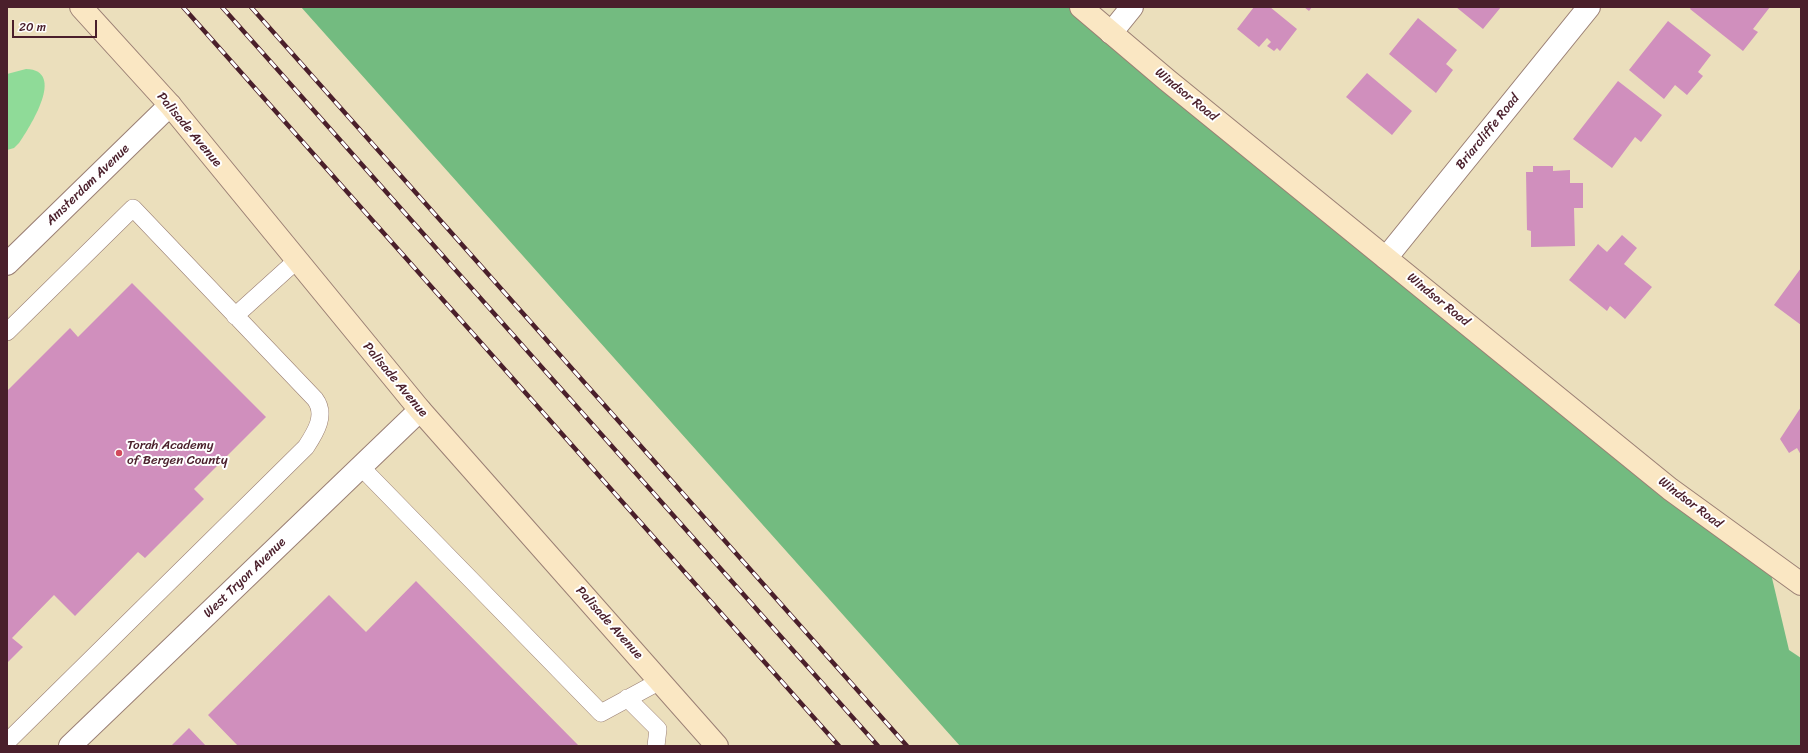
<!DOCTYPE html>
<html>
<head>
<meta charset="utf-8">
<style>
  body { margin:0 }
  #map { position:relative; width:1808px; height:753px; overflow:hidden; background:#ebdfbc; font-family:Sriracha,sans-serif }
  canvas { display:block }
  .frame { position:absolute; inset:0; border:8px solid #4a1f2b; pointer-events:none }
  .scale { position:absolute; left:12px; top:20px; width:85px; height:18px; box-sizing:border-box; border:2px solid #4a1f2b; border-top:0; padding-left:5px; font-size:12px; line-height:14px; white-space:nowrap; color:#4a1f2b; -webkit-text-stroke:3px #fff; paint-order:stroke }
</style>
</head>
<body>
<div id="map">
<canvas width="1808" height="753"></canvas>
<div class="frame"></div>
<div class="scale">20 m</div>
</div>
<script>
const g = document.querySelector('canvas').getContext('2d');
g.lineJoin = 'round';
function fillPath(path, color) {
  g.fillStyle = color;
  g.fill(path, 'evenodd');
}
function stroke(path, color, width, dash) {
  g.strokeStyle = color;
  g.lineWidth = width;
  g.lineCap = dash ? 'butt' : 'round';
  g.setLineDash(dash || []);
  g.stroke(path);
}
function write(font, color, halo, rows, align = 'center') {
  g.font = font + ' Sriracha,sans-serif';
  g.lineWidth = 4;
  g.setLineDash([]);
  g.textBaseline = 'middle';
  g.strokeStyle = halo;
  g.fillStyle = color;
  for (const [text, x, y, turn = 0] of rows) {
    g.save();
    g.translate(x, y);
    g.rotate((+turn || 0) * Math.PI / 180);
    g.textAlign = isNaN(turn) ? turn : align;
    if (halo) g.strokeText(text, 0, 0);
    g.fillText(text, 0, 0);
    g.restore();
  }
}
fillPath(new Path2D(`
  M26,69C67,70 29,128 19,143L14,148L7,150V74Z`), '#8fdb98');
fillPath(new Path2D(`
  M301,7H1080L1768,561L1789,650L1801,658V746H960Z`), '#73bb80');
fillPath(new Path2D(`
  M1254,7H1270L1297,29L1280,51L1277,48L1274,51L1267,46L1271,42L1267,38L1259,47L1237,29Z
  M1304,7H1312L1309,11Z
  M1456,7H1501L1483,29Z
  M1691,7H1770L1753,29L1758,32L1743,51L1690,9Z
  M1418,18L1457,50L1446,64L1453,70L1436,93L1389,54Z
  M1668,21L1711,55L1698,72L1703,76L1687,95L1675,85L1664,99L1629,70Z
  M1367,73L1412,111L1392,135L1346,97Z
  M1618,81L1662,115L1641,142L1635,137L1612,168L1573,139Z
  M1533,166H1553V171L1570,170V183H1583V208H1574L1575,246L1531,247V231L1527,230L1526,172H1533Z
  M1622,235L1637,248L1624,264L1652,287L1625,319L1610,306L1607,311L1569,280L1598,244L1607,252Z
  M1801,268V325L1774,305Z
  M132,283L266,417L194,489L204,499L145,558L138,552L75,616L54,595L12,638L23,647L7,663V391L70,328L78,337Z
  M1801,407V455L1797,448L1789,453L1780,439Z
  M416,581L579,746H238L208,715L329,595L366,632Z
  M189,728L206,746H171Z`), '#d08fbd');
const lane = new Path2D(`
  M235,316L297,260
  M7,332L133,208L315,399C327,415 315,433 306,447L7,742
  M361,467L601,713L660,681
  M627,698L658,729L656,746`);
const street = new Path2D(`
  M1111,33L1132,7
  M1386,258L1589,7
  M7,264L170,105
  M70,746L420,410`);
const secondary = new Path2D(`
  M81,7L170,105L420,410L717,746
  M1081,7L1167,80L1670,489L1801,584`);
stroke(lane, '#9a7f74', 18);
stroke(street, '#9a7f74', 24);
stroke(secondary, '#9a7f74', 24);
stroke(lane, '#fff', 17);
stroke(street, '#fff', 22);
stroke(secondary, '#fae7c3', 22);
const rail = new Path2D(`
  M183,7L839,746
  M222,7L878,746
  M251,7L907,746`);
stroke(rail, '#4a1f2b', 4.5);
stroke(rail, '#fff', 3, [9]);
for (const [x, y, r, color] of [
  [119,453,4,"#d1495b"]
]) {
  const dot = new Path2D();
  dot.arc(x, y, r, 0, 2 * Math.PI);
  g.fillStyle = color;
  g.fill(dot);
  stroke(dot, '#fff', 1.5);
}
write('13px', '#4a1f2b', '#fff', [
  ["Windsor Road",1186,95,39],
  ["Palisade Avenue",189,130,50],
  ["Briarcliffe Road",1488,132,-51],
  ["Amsterdam Avenue",88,185,-44],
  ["Windsor Road",1438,300,39],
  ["Palisade Avenue",395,380,50],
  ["Windsor Road",1690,503,37],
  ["West Tryon Avenue",245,578,-44],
  ["Palisade Avenue",609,623,48]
]);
write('13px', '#4a1f2b', '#fff', [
  ["Torah Academy",127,446],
  ["of Bergen County",127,461]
], 'left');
</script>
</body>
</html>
